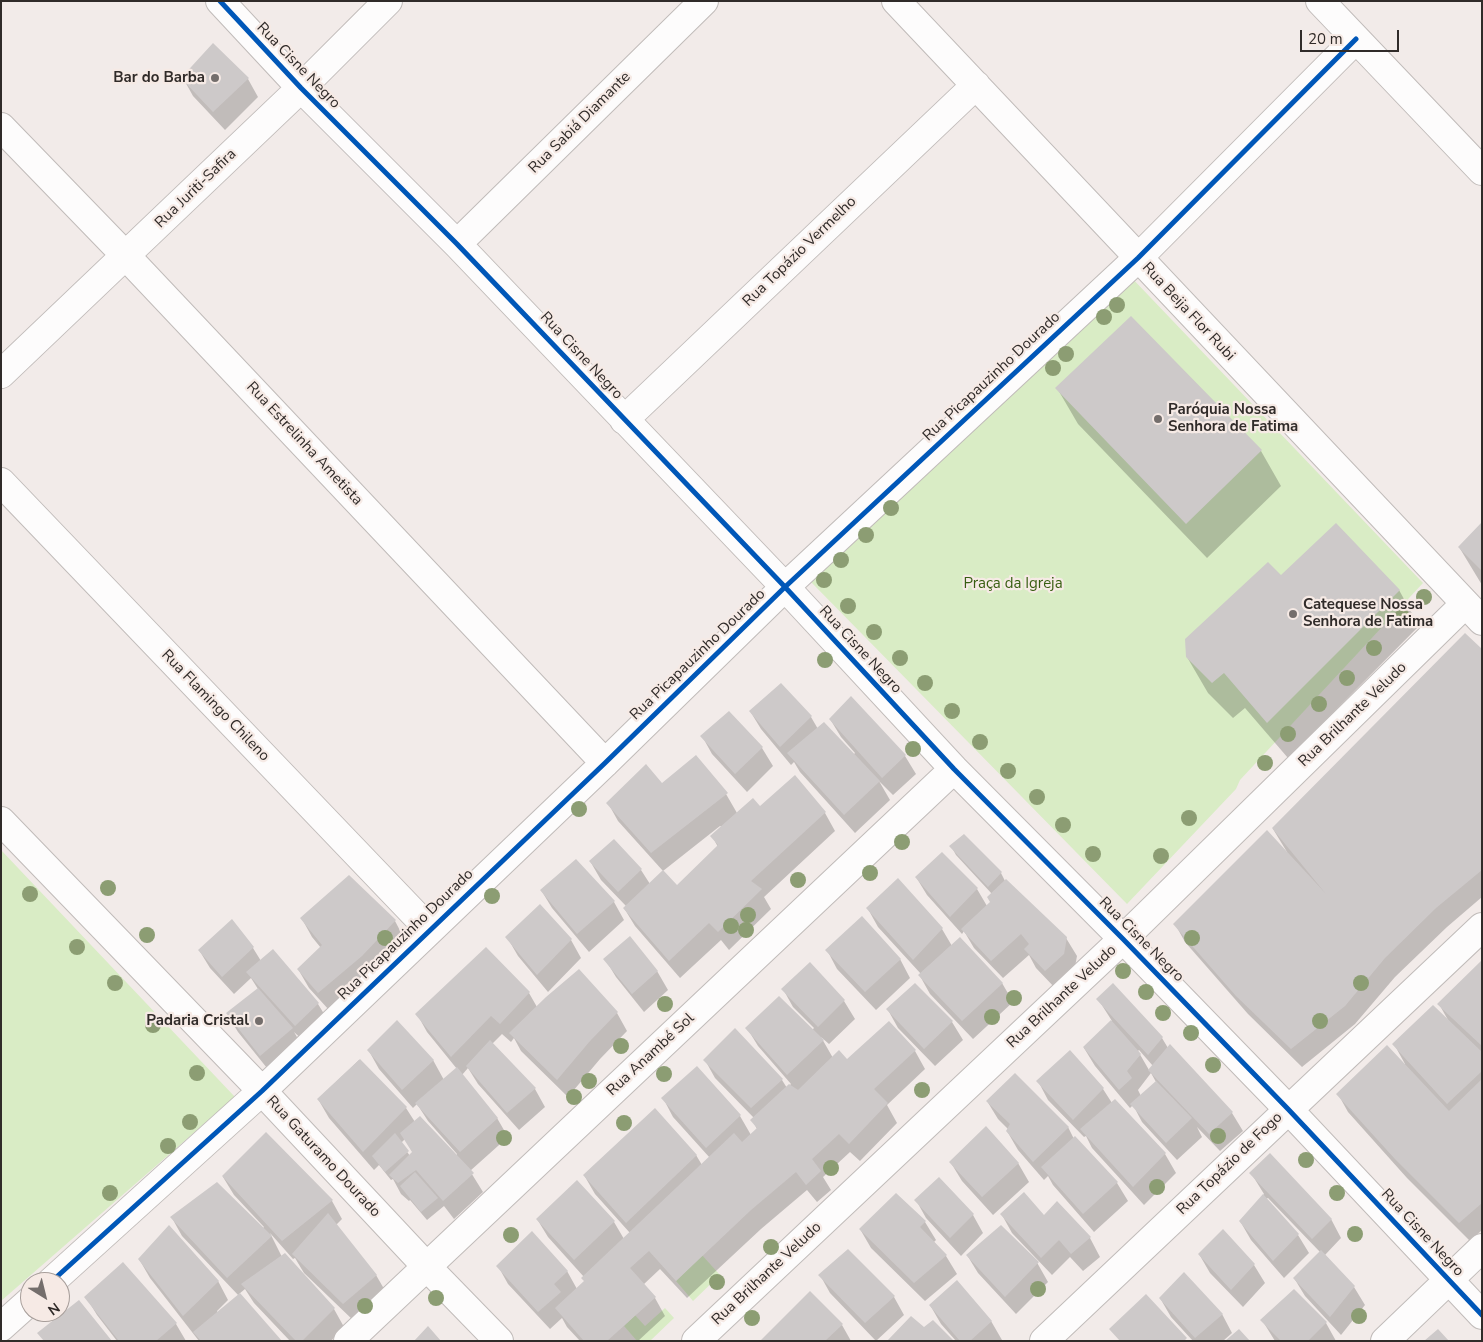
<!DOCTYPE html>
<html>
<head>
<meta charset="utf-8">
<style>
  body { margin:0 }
  #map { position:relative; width:1483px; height:1342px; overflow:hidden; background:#f2ebe9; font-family:"Nunito Sans",sans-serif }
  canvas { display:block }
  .frame { position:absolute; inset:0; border:2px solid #302b29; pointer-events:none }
  .north { position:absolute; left:20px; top:1272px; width:50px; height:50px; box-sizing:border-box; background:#f6eae5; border:1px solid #a79e9a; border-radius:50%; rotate:144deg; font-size:14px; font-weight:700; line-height:20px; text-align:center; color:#302b29 }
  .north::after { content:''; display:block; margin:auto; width:18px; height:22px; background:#746e6c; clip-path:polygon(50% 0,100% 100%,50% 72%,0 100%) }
  .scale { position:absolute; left:1300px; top:30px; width:99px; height:22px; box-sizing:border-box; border:2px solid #302b29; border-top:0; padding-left:6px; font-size:15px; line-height:18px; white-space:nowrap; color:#302b29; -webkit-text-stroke:4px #f6eae5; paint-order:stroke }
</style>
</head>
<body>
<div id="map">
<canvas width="1483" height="1342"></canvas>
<div class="frame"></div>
<div class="north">N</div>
<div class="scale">20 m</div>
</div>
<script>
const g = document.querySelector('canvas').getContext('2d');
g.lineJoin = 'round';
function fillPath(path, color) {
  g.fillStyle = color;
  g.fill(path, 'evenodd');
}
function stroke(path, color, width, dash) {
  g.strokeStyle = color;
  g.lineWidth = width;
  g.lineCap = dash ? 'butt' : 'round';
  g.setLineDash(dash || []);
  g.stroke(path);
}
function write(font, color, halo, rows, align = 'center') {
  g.font = font + ' "Nunito Sans",sans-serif';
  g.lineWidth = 4.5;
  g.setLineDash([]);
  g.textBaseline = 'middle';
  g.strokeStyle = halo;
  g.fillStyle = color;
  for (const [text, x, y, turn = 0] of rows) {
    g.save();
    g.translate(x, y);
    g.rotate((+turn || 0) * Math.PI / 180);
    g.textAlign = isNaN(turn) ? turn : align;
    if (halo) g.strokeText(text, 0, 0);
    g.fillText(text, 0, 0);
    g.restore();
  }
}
fillPath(new Path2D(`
  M1129,275L1423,583L1240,780L1236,789L1127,904L811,582Z
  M1,850L235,1097L1,1301Z
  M702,1255L720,1275L693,1301L676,1281Z
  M665,1308L674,1318L650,1341H637L624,1326L635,1315L645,1326Z`), '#d9ecc5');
fillPath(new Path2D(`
  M183,78L248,79L258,97L225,130L193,96Z
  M1057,388L1261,451L1281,486L1207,558L1078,424Z
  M1482,524V585L1459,547Z
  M1281,577L1399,590L1419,626L1288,758L1245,708L1233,718L1208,693L1187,657Z
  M1482,651V897L1447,927L1395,977L1355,1024L1302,1067L1248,1014L1185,942L1175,924L1287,852L1273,829Z
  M851,698L905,756L916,774L893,795L879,781L890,800L855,833L800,772L794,762L791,765L761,729L750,711L811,717L818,729L853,755L855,753L841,737L830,719Z
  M702,736L762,748L773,766L747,792L712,754Z
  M662,784L726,794L737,813L760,807L825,813L835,831L764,897L771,909L729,950L721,940L680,978L635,926L624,908L626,906L601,880L590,861L641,870L650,884L677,886L718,847L712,836L722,827L720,826L663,871L618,821L608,803Z
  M951,846L1001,873L1005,881L1066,938L1077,956L1074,972L1056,989L1036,968L1029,955L1003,978L974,948L964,931L962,934L927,895L916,877L977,889L987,906L991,903L992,894L956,855Z
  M898,880L942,929L952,946L1002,983L1013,1002L973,1039L930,994L920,976L921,974L878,927L868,909Z
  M541,890L614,902L624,920L589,952L552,908Z
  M302,919L395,921L405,940L329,1010L309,988L298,969L321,948L312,937Z
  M232,921L253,948L261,961L273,950L318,1004L329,1022L306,1043L294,1032L303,1047L271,1073L238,1032L227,1014L258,989L251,978L234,994L210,968L199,950Z
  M507,937L571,940L581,958L548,992L518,956Z
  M486,949L529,993L537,1007L617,1013L627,1031L600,1059L568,1097L521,1051L514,1038L511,1042L502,1034L492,1044L535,1089L545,1107L519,1130L478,1084L468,1068L462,1075L497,1118L508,1137L470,1171L483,1192L454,1219L444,1206L427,1220L410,1200L409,1201L401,1194L393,1179L391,1180L379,1165L374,1170L329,1118L318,1099L359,1060L406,1108L415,1122L456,1156L457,1154L428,1121L417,1104L413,1108L379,1069L369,1051L433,1060L444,1080L457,1069L427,1032L417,1014ZM405,1139L413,1153L410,1156L401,1143Z
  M827,950L900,959L910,978L876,1010L837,969Z
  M605,959L657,971L668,990L644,1012L616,977Z
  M1482,962V1230L1470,1241L1407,1178L1348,1112L1338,1094L1405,1064L1394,1044L1448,1020L1439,1004Z
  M915,985L952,1022L963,1040L935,1066L898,1028L888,1010Z
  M783,989L844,1001L855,1019L829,1044L821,1037L833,1058L847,1061L915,1051L925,1069L887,1105L897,1123L860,1161L850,1152L823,1177L831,1190L817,1202L807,1190L761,1229L687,1298L660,1269L643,1285L655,1298L665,1316L638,1341H580L567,1327L562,1318L550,1329L508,1284L498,1266L567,1271L577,1289L585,1281L584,1277L548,1237L537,1219L577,1182L614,1222L624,1239L630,1233L595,1194L584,1175L696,1155L702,1165L710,1158L673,1117L663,1098L696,1068L740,1116L751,1135L757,1129L752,1120L754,1118L715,1078L705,1060L782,1080L787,1088L791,1084L758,1046L747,1028L812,1030L814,1028L793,1007Z
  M1098,999L1162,1038L1168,1048L1170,1046L1232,1113L1243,1131L1220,1151L1197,1127L1202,1137L1177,1160L1142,1122L1133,1105L1130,1108L1095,1066L1084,1048L1112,1021ZM1139,1050L1153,1066L1149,1070L1138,1051ZM1151,1073L1156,1082L1141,1096L1138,1090Z
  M1038,1081L1103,1089L1112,1103L1115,1100L1165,1154L1176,1173L1144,1205L1092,1148L1086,1136L1084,1137L1048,1100Z
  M987,1101L1068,1127L1074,1139L1117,1183L1128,1201L1094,1232L1053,1185L1048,1176L1044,1180L1018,1150L1007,1131L1008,1129L998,1119Z
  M266,1134L332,1201L342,1219L336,1225L376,1275L387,1294L355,1322L304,1273L295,1258L293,1259L270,1233L282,1257L334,1309L344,1327L331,1341H290L254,1303L245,1289L239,1294L280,1341H199L150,1278L139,1259L218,1281L228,1300L217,1311L218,1313L239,1296L182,1236L172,1218L262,1229L264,1227L234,1195L223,1177Z
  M951,1163H1018L1029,1182L993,1215L962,1181Z
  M1251,1173L1331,1219L1341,1238L1325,1255L1354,1287L1365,1305L1341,1335L1305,1296L1294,1278L1320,1252L1268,1198L1266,1199L1298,1235L1309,1253L1284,1278L1251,1240L1240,1221L1264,1194Z
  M896,1195L925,1222L936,1240L934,1242L946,1256L957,1274L925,1301L871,1248L860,1229Z
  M916,1200L973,1215L983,1233L961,1256L926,1218Z
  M1057,1203L1090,1238L1100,1257L1083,1271L1070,1257L1052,1275L1012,1233L1002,1215L1044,1217Z
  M1223,1231L1254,1265L1265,1283L1243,1307L1210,1273L1199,1254Z
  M967,1255L1035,1259L1048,1282L1016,1314L978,1273Z
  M820,1275L894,1297L904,1315L876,1341L830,1293Z
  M86,1297L176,1324L186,1341H117L97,1315Z
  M1160,1298L1222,1314L1232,1333L1223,1341H1193L1171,1317Z
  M930,1305L991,1321L1002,1340L956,1341L941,1324Z
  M1262,1320L1326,1323L1336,1341H1275Z
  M933,1322L952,1341H889L924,1329Z
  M842,1325L851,1341H762Z`), '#0003');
fillPath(new Path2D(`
  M213,43L249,78L213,112L181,78Z
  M1131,316L1262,450L1186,524L1055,388Z
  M1482,522V571L1458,547Z
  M1336,523L1400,590L1267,723L1224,673L1212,683L1186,657L1185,639L1268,562L1281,575Z
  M1465,633L1482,649V870L1436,908L1385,958L1345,1006L1291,1049L1236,996L1173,924L1267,830L1326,894L1272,828Z
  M781,683L812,716L780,747L749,711Z
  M851,696L906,755L882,778L829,719Z
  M729,711L763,747L735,774L700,736Z
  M824,722L880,781L844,815L787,753Z
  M696,755L728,793L651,853L606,803L646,764L662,783Z
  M795,775L826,812L751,881L762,889L718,932L709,923L669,961L623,908L663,870L677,885L718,845L710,836L753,798L760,806Z
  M964,834L1002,872L988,887L949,846Z
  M614,839L642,869L618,892L589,861Z
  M942,852L978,888L950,917L915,877Z
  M576,859L615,901L577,934L540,890Z
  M349,875L396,920L362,956L318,993L297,969L322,945L300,918Z
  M898,878L943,928L913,960L866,908Z
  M1006,879L1067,937L1064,954L1045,971L1024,949L1029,944L1021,934L991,961L961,929L990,902L987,897Z
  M540,904L572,939L537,975L505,937Z
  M862,916L901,959L865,992L825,950Z
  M232,919L254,947L222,977L198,950Z
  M630,936L658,971L632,994L603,959Z
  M960,937L1003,983L962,1021L918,975Z
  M486,947L530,992L500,1024L491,1016L451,1057L415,1014Z
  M273,949L319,1003L295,1026L246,972Z
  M1482,960V1046L1437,1004Z
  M810,962L845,1000L818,1027L781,989Z
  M579,969L618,1012L590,1041L557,1080L509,1033L546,997Z
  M915,983L953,1021L924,1049L886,1009Z
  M1113,983L1163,1037L1148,1055L1096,999Z
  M258,988L293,1028L260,1056L226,1013Z
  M779,996L824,1040L787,1075L745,1028Z
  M1433,1005L1482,1052V1071L1447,1104L1392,1044Z
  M397,1020L434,1060L402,1090L367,1050Z
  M1111,1020L1141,1054L1127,1071L1132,1078L1119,1090L1083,1047Z
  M889,1021L916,1050L874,1089L888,1103L849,1144L839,1134L812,1159L821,1171L806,1185L796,1172L751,1210L676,1281L649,1251L630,1268L656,1297L607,1341H584L555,1308L584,1281L581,1278L734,1133L742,1142L757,1128L750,1120L789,1084L798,1090L839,1050L847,1059Z
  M735,1028L783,1079L751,1108L703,1060Z
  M490,1040L536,1088L507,1113L466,1066Z
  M1170,1044L1233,1112L1209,1134L1148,1070Z
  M1387,1045L1449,1111L1482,1079V1203L1459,1223L1395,1159L1336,1094Z
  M1070,1050L1104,1088L1073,1120L1036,1081Z
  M360,1059L407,1107L363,1152L317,1099Z
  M697,1066L741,1115L706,1148L661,1098Z
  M457,1067L498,1118L460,1152L415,1103Z
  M1015,1073L1069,1127L1033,1162L1006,1131L1010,1124L986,1101Z
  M1156,1081L1192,1118L1166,1143L1130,1104Z
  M1115,1099L1166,1153L1133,1187L1080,1129Z
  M655,1108L697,1155L626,1223L583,1175Z
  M420,1116L474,1173L443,1201L416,1170L398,1183L389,1175L412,1152L400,1133Z
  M986,1126L1019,1163L982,1197L949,1162Z
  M266,1132L333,1200L282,1241L222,1176Z
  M395,1133L409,1151L385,1172L372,1156Z
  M1075,1136L1118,1182L1083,1214L1041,1167Z
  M1270,1153L1332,1219L1312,1239L1249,1173Z
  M415,1172L438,1198L421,1212L400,1186Z
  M939,1177L974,1214L950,1238L914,1200Z
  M577,1180L615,1221L574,1260L536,1219Z
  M217,1182L272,1236L227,1278L170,1217Z
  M1024,1192L1044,1215L1057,1201L1091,1237L1071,1254L1059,1240L1041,1258L1000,1214Z
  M896,1193L926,1221L920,1227L947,1255L914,1283L859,1229Z
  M1263,1194L1299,1234L1273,1261L1239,1221Z
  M328,1213L377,1275L343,1304L292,1254Z
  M169,1225L219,1281L183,1316L138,1259Z
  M1001,1225L1039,1262L1005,1297L966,1255Z
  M1223,1229L1255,1264L1231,1290L1198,1254Z
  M532,1231L568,1271L554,1284L561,1292L538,1312L496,1266Z
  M848,1249L895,1296L865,1323L818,1275Z
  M1321,1250L1355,1286L1330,1317L1293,1278Z
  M285,1253L335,1308L302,1341H296L241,1284Z
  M123,1262L177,1323L156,1341H119L84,1297Z
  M1184,1272L1223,1314L1195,1338L1159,1298Z
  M957,1280L992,1321L970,1341H960L929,1305Z
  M1294,1289L1327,1322L1308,1341H1281L1260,1320Z
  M810,1291L843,1324L825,1341H760Z
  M240,1293L282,1341H201L193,1332Z
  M1146,1294L1187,1338L1184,1341H1120L1109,1329Z
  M79,1300L112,1341H44L37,1333Z
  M911,1316L924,1327L933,1320L953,1340L887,1341Z
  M428,1326L441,1341H414Z
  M1239,1329L1250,1341H1225Z
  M1438,1329L1449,1341H1424Z`), '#cdc9c9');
const minor = new Path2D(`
  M220,1L301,88L457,244L785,587L954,769L1123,939L1288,1109L1482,1315
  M896,1L1482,621
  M1320,1L1482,171
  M1,127L126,256L605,763
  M457,244L704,1
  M1,374L301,88L388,1
  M624,420L976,85
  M1,482L429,929
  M1,821L262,1091L427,1267L499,1341
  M51,1282L262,1091L605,763L785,587L1138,258L1356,39
  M1,1327L30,1301
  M348,1341L954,769
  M696,1341L1123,939L1465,604
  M1044,1341L1482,927
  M1385,1341L1482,1248`);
stroke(minor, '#c0bbb9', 30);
stroke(minor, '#fdfcfc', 28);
stroke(new Path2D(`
  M220,1L301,88L457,244L785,587L954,769L1123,939L1288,1109L1482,1315
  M51,1282L262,1091L605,763L785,587L1138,258L1356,39`), '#0057b8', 5);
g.fillStyle = '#8c9d73';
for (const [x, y] of [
  [1117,305],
  [1104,317],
  [1066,354],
  [1053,368],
  [891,508],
  [866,535],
  [841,560],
  [824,580],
  [1424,597],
  [848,606],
  [1402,617],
  [874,632],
  [1374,648],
  [900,658],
  [825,660],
  [1347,678],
  [925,683],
  [1319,704],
  [952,711],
  [1288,734],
  [980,742],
  [913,749],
  [1265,763],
  [1008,771],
  [1037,797],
  [579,809],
  [1189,818],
  [1063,825],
  [902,842],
  [1093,854],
  [1161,856],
  [870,873],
  [798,880],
  [108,888],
  [30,894],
  [492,896],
  [748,915],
  [731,926],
  [746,930],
  [147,935],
  [385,938],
  [1192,938],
  [77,947],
  [1123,971],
  [115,983],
  [1361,983],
  [1146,992],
  [1014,998],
  [665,1004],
  [1163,1013],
  [992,1017],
  [1320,1021],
  [153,1025],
  [1191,1033],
  [621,1046],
  [1213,1065],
  [197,1073],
  [664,1074],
  [589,1081],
  [922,1090],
  [574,1097],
  [190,1122],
  [624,1123],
  [1218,1136],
  [504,1138],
  [168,1146],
  [1306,1160],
  [831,1168],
  [1157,1187],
  [110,1193],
  [1337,1193],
  [1355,1234],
  [511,1235],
  [771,1247],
  [717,1282],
  [1038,1289],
  [436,1298],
  [365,1306],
  [1359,1316],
  [752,1318]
]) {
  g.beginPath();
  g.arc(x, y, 8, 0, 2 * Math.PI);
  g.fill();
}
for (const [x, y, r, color] of [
  [215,78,5,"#746e6c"],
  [1158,419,5,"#746e6c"],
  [1293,614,5,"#746e6c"],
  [259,1021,5,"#746e6c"]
]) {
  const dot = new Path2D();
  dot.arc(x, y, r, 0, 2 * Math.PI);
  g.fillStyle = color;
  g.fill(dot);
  stroke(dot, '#f6eae5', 2);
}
write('15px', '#302b29', '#f6eae5', [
  ["Rua Cisne Negro",298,66,46],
  ["Rua Sabiá Diamante",580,123,-45],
  ["Rua Juriti-Safira",196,189,-44],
  ["Rua Topázio Vermelho",800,252,-44],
  ["Rua Beija Flor Rubi",1188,312,47],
  ["Rua Cisne Negro",581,356,47],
  ["Rua Picapauzinho Dourado",992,377,-43],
  ["Rua Estrelinha Ametista",304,444,47],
  ["Rua Cisne Negro",860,650,47],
  ["Rua Picapauzinho Dourado",698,655,-44],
  ["Rua Flamingo Chileno",215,706,46],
  ["Rua Brilhante Veludo",1353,715,-44],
  ["Rua Picapauzinho Dourado",406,935,-44],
  ["Rua Cisne Negro",1141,940,45],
  ["Rua Brilhante Veludo",1062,997,-43],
  ["Rua Anambé Sol",651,1055,-43],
  ["Rua Gaturamo Dourado",323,1157,47],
  ["Rua Topázio de Fogo",1230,1164,-44],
  ["Rua Cisne Negro",1422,1233,47],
  ["Rua Brilhante Veludo",767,1274,-43]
]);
write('bold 15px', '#302b29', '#f6eae5', [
  ["Bar do Barba",205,78],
  ["Paróquia Nossa",1168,410,"left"],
  ["Senhora de Fatima",1168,427,"left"],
  ["Catequese Nossa",1303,605,"left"],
  ["Senhora de Fatima",1303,622,"left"],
  ["Padaria Cristal",249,1021]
], 'right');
write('15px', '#385e12', '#f6eae5', [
  ["Praça da Igreja",1013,584]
]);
</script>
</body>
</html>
